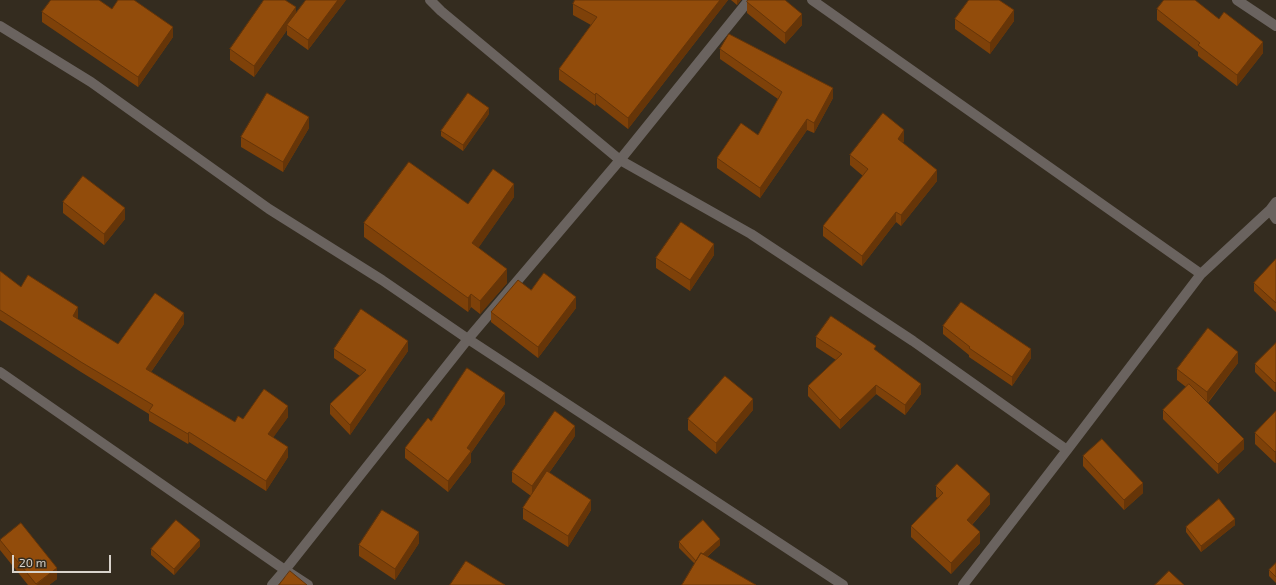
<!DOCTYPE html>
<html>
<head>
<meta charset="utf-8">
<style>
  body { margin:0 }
  #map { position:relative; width:1276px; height:585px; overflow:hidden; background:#342c1f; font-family:"Exo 2",sans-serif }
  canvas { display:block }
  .scale { position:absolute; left:12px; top:555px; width:99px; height:18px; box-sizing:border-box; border:2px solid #d8d3cb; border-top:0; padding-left:5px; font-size:12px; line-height:14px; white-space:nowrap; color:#d8d3cb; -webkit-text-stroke:3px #342c1f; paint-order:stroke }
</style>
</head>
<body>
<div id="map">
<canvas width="1276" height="585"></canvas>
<div class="scale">20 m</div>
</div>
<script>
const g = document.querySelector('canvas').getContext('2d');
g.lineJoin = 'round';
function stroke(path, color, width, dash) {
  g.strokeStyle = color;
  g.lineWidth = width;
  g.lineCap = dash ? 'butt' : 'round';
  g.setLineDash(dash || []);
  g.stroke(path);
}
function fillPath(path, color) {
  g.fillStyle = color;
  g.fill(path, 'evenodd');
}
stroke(new Path2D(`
  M430,0L441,11L620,160L751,234L913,341L1067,450
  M812,0L1201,274
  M1237,0L1276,26
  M0,26L91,82L269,209L382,280L468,339L843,585
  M1270,210L1276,219
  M0,372L285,570L308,585
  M272,585L285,570L468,339L620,160L749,0
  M963,585L1067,450L1201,274L1270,210L1276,202`), '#6a635f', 10);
fillPath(new Path2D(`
  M346,0L308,50L287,35V30L254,77L230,60V49Z
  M728,0L628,129L596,104L595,106L559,80V69L591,25L573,15V4Z
  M731,0H741L737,5Z
  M747,2L802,25L785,44L747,13Z
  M112,9L173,37L138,87L42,22V12Z
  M1157,9L1263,53L1237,86L1198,56V52L1157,20Z
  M955,19L1014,21L990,54L955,29Z
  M720,49L833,98L814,133L807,130L760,198L717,168V158L758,135L778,99L720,59Z
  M489,114L463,151L441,136V131Z
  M309,128L283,172L241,147V137Z
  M904,141L903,143L937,181L901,226L896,222L862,266L823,236V226L863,176L850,165V155Z
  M514,197L478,248L507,283L480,314L471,307L468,312L364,237V223L468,204Z
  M63,202L125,219L104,245L63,213Z
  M714,255L690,291L656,268V258Z
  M1276,259V312L1254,291V283Z
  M0,271L21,287L78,317L77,319L118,344L184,324L151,372L235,422L243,419L288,417L273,437L288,457L266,491L189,442L188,444L149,421V414L81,372L0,320Z
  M531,290L576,308L538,358L491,322V312Z
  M943,326L1031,358L1012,386L969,357V355L943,334Z
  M816,337L876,351L921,394L905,415L876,394L840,429L808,396V386L836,360L816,347Z
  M1276,343V391L1275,392L1255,372V364Z
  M334,349L408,351L350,435L330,414V404L360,376L334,358Z
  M1238,363L1208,403L1244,449L1218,474L1163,419V410L1186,387L1177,380V369Z
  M505,404L471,453V462L448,492L405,458V448L431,421Z
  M753,410L716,454L688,430V419Z
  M1276,411V462L1275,463L1255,444V433Z
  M575,436L549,473L591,510L568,547L523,519V508L531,496L512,482V472Z
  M1083,456L1143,493L1124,510L1083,466Z
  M936,486L990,504L972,525L980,543L951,574L911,537V526L938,498L936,497Z
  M1235,525L1201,552L1186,532V527Z
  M0,540L57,579L49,585H28L0,550Z
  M679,542L720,545L707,557L695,564L679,548Z
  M419,543L395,580L359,556V545Z
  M200,546L174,575L151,555V549Z
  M1276,563V583L1269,576V570Z`), '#7e4109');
fillPath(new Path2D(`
  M338,0H346L308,50V40Z
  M720,0H728L628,129V118Z
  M737,0H741L737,5Z
  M296,7V18L287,25V30L254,77V66Z
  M1014,10V21L990,54V43Z
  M802,14V25L785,44V33Z
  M173,27V37L138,87V77Z
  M1263,42V53L1237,86V75Z
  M833,88V98L814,133V123Z
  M596,93V104L595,106V95Z
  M489,108V114L463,151V145Z
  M309,117V128L283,172V162Z
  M807,119V130L760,198V188Z
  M904,130V141L898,149V139Z
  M937,170V181L901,226V215Z
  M514,184V197L472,257V243Z
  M125,208V219L104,245V234Z
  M896,212V222L862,266V256Z
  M714,244V255L690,291V280Z
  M507,269V283L480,314V301Z
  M471,294V307L468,312V298Z
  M576,297V308L538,358V347Z
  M78,307V317L73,326V316Z
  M184,313V324L146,379V369Z
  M408,341V351L350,435V425Z
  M1031,349V358L1012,386V377Z
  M1238,352V363L1207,403V392Z
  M1276,382V391L1275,392V383Z
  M921,384V394L905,415V405Z
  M876,385V394L840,429V420Z
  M505,393V404L471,453V462L448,492V481L467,448Z
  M753,399V410L716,454V443Z
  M288,406V417L268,445V434Z
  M575,426V436L532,497V486Z
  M189,432V442L188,444V434Z
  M1244,439V449L1218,474V464Z
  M288,447V457L266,491V481Z
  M1276,451V462L1275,463V452Z
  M1143,483V493L1124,510V500Z
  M990,494V504L967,530V520Z
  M591,500V510L568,547V536Z
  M1235,519V525L1201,552V546Z
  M419,532V543L395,580V569Z
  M980,532V543L951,574V563Z
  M720,539V545L696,566V561Z
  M200,540V546L174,575V569Z
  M57,568V579L49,585H36Z`), '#663508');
const building = new Path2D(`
  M51,0H99L112,9L118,0H134L173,27L138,77L42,12Z
  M264,0H285L296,7L254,66L230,49Z
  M306,0H338L308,40L287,25Z
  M575,0H720L628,118L596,93L595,95L559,69L597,17L573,4Z
  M748,0H785L802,14L785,33L747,2Z
  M969,0H999L1014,10L990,43L955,19Z
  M1164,0H1195L1219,19L1224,12L1263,42L1237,75L1198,45L1200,43L1157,9Z
  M729,34L833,88L814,123L807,119L760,188L717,158L741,123L758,135L782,92L720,49Z
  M267,93L309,117L283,162L241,137Z
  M468,93L489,108L463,145L441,131Z
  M883,113L904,130L898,139L937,170L901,215L896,212L862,256L823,226L868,169L850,155Z
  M409,162L468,204L493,169L514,184L472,243L507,269L480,301L471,294L468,298L364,223Z
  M83,176L125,208L104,234L63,202Z
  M681,222L714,244L690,280L656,258Z
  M1276,259V303L1254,283Z
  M0,271L21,287L28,275L78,307L73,316L118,344L155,293L184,313L146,369L235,422L238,416L243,419L264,389L288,406L268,434L288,447L266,481L189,432L188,434L149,411L153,405L81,362L0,310Z
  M544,273L576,297L538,347L491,312L518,280L531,290Z
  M961,302L1031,349L1012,377L969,348L970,347L943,326Z
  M361,309L408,341L350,425L330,404L366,370L334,349Z
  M831,316L876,346L874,349L921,384L905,405L876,385L840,420L808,386L842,354L816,337Z
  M1208,328L1238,352L1207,392L1177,369Z
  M1276,343V382L1275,383L1255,364Z
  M467,368L505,393L467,448L471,451L448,481L405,448L428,418L431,421Z
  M725,376L753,399L716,443L688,419Z
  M1189,384L1244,439L1218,464L1163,410Z
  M555,411L575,426L532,486L512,472Z
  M1276,411V451L1275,452L1255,433Z
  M1102,439L1143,483L1124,500L1083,456Z
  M957,464L990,494L967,520L980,532L951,563L911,526L943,493L936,486Z
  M547,471L591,500L568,536L523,508Z
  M1219,499L1235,519L1201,546L1186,527Z
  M382,510L419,532L395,569L359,545Z
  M176,520L200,540L174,569L151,549Z
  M703,520L720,539L703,554L701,553L696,561L679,542Z
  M21,523L57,568L36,584L0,540Z
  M701,553L756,585H682Z
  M466,561L505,585H450Z
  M1276,563V577L1269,570Z
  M290,571L307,585H279Z
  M1169,571L1184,585H1155Z`);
fillPath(building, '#924c0b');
stroke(building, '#663508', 1);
</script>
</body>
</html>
